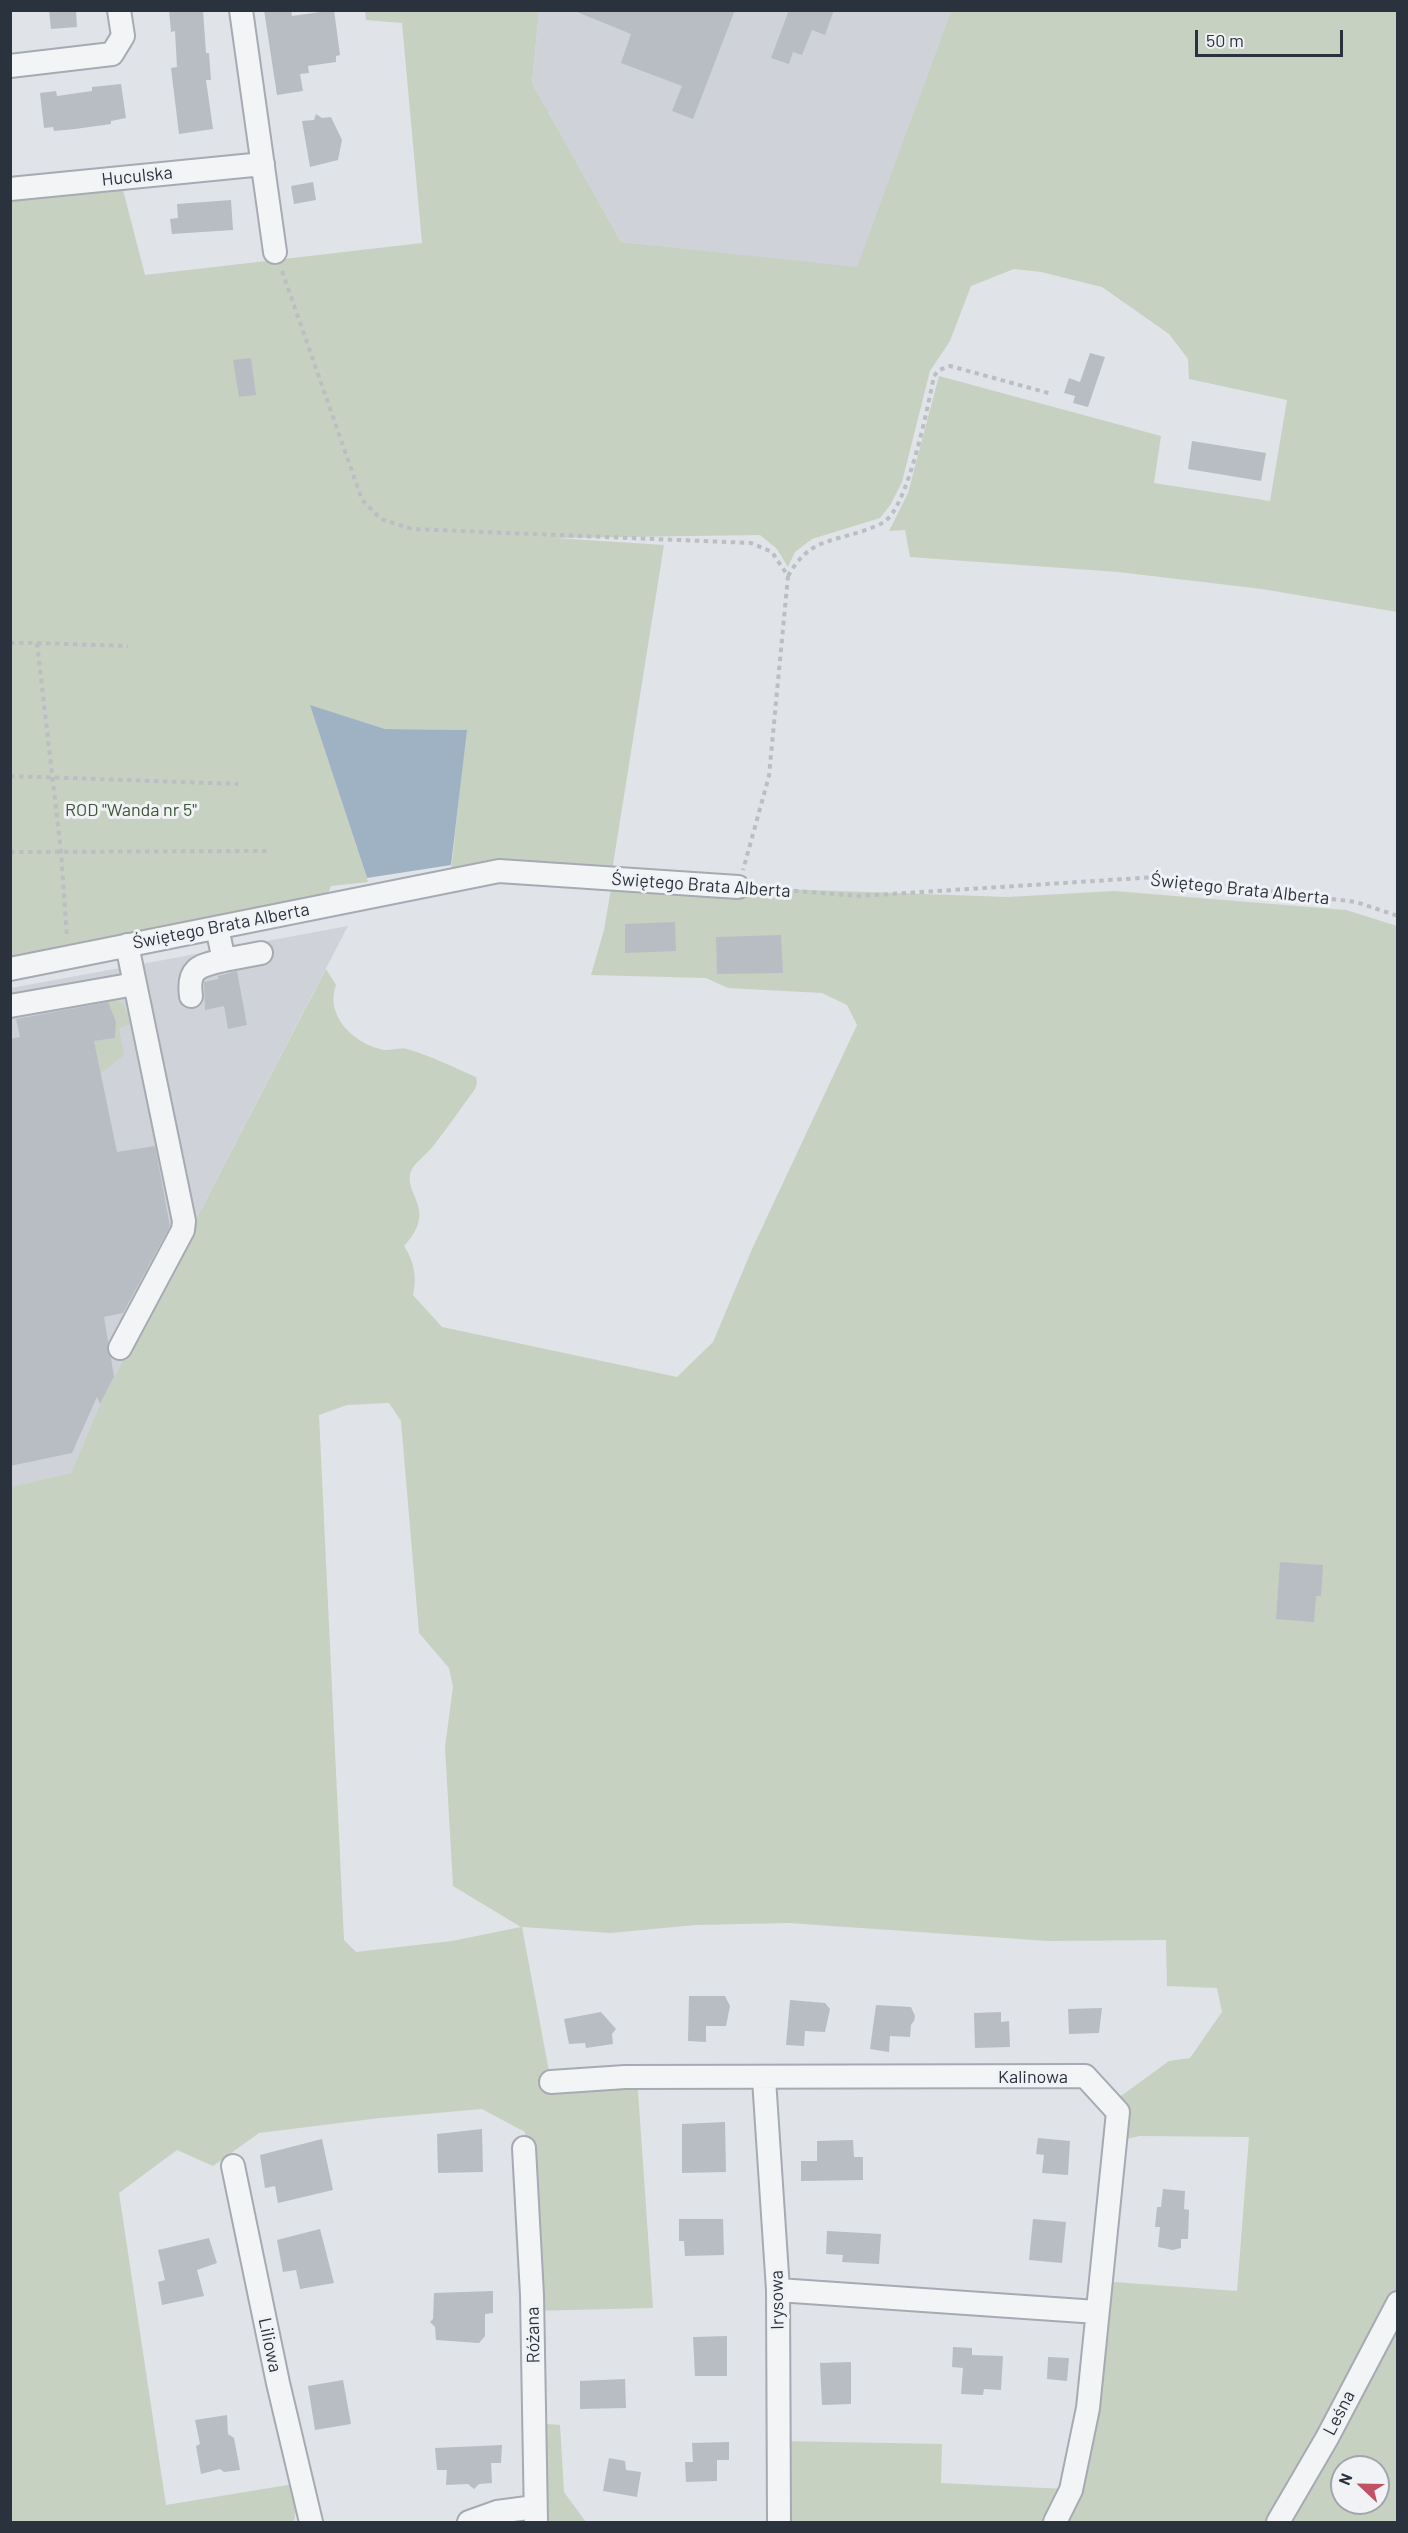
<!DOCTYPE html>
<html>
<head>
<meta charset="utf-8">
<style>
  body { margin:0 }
  #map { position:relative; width:1408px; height:2533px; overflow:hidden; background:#e0e3e8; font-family:Barlow,sans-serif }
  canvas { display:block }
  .frame { position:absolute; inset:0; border:12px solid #2a323e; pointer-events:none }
  .north { position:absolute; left:1330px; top:2455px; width:60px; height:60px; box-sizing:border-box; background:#f0f2f5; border:2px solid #a1a5ac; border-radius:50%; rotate:292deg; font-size:16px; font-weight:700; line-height:24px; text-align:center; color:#2a323e }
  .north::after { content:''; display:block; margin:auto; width:21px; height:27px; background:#c15165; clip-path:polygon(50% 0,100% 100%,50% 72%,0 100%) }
  .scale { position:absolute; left:1195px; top:30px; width:148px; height:27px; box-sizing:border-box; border:3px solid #2a323e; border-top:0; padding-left:8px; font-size:18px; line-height:21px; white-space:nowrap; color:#2a323e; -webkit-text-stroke:4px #f0f2f5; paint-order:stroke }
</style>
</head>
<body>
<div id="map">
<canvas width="1408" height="2533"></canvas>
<div class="frame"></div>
<div class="north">N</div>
<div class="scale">50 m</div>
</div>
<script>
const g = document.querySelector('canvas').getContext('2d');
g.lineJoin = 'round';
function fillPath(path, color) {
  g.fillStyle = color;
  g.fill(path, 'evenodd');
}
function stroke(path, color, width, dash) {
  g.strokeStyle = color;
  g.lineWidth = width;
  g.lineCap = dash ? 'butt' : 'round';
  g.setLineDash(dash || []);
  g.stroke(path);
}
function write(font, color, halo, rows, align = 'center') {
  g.font = font + ' Barlow,sans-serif';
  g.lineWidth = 6;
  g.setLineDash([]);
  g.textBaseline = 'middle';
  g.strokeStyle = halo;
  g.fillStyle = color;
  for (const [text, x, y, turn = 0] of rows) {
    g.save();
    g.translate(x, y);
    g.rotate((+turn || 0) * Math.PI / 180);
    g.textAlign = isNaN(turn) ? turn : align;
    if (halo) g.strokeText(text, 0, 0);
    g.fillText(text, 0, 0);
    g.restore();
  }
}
fillPath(new Path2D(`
  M539,11H951L858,268L621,242L532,83Z
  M348,926L100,1404L71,1473L11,1487V988Z`), '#cfd3d9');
fillPath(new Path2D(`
  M365,11H539L532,83L621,242L857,267L951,11H1397V612L1262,589L1118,572L910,557L905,530L889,531L908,493L939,376L1161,436L1154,483L1270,501L1287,400L1189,379L1188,359L1169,334L1102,287L1041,272L1014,269L971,286L950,341L930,371L902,482L891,504L880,518L812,539L795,552L788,567L777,549L760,535L556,538L664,545L612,871H451L466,730L385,729L311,706L368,882L331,886L328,894L308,899L11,959V198L123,190L145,275L422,243L402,23L366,20Z
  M612,883L1008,897L1114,891L1346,910L1397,926V2522H779V2441L942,2444L941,2483L1066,2489L1100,2281L1237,2291L1249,2137L1140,2136L1115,2141L1110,2104L1169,2061L1190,2058L1222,2012L1217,1988L1167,1986L1166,1940L1048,1941L789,1923L695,1925L611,1933L522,1927L551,2082L637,2077L653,2308L532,2311L525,2132L482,2109L380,2118L259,2133L213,2166L177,2150L119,2193L166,2505L300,2483L294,2522H11L10,1487L71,1473L100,1404L326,969L336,985C325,1015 352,1042 380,1049C388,1052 398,1047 407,1049C431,1056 453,1067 476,1077L477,1083L475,1089C461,1108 448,1127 434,1145C428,1153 417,1161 412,1169C400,1194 440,1207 404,1246C414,1261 417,1277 413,1295L442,1327L677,1377L713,1342L753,1247L857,1025L847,1005L822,993L728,988L706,978L591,975L604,930ZM389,1403L401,1421L419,1633L449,1668L453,1687L445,1747L453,1886L521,1927L452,1941L356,1952L344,1940L319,1415L347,1405ZM1342,2467H1378V2503H1342Z
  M111,996L124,1005L131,1024L119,1028L124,1055L101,1073L94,1041L115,1038L116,1022L106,999L16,1017L14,1012Z
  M534,2423L560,2425L564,2492L586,2522H536Z`), '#c6d1c2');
fillPath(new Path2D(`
  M310,705L385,729L467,730L451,865L367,878Z`), '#9fb2c4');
fillPath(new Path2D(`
  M49,10H76L77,27L51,29Z
  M169,10H203L206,53H209L211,80H206L213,129L179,134L171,68L177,67L175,31L171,32Z
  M264,10H291L292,16L334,10L340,55L336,56V62L308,66L309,73L300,74L303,91L277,95Z
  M572,10H735L693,119L672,111L682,86L621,63L631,34Z
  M789,10H834L825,35L812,30L802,55L793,52L789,64L771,58Z
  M121,84L126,118L111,121V124L75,129L54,131L53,127L44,128L40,93L56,91L57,96L92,91V87Z
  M316,114L322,118L331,117L342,140L338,160L310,167L302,121L314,120Z
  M313,182L316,200L294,204L291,186Z
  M231,200L233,230L172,234L170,219L178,218L177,204Z
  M1090,353L1105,357L1088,407L1073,403L1075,396L1064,393L1069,378L1080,382Z
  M251,358L256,395L239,397L233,360Z
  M1192,441L1266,453L1261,481L1188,469Z
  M675,922L676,951L625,953V924Z
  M781,935L783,973L717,974L716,937Z
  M237,971L247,1025L228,1029L224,1006L205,1010L204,982L218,979V976Z
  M108,1002L116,1022L115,1038L94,1041L117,1152L155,1146L170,1226L123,1313L104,1317L108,1341L107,1349L111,1358L114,1377L100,1404L97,1397L72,1453L10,1466V1039L20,1037L16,1019Z
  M1280,1562L1323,1565L1321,1596H1316L1314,1622L1276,1619Z
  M689,1996H725L730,2006L726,2026H706V2042L688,2041Z
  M790,2000L825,2003L830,2009L825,2032L805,2031L804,2046L786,2045Z
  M876,2005L911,2007L915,2016L914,2021L911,2025L910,2037L890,2036L889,2052L870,2049Z
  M1102,2008L1099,2033L1069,2034L1068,2009Z
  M601,2012L616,2029L612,2034L613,2044L586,2048L585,2043L569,2044L564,2019Z
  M1001,2012V2022L1009,2021L1010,2047L975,2048L974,2013Z
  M725,2122L726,2172L682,2173V2124Z
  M482,2129L483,2172L438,2173L437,2134Z
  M1038,2138L1070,2141L1068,2175L1042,2173L1044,2155L1036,2154Z
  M322,2139L333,2190L278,2203L275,2186L265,2188L260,2155Z
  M853,2140L854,2157H863V2180L801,2181V2161H817V2141Z
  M1163,2189L1185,2191L1184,2209L1189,2210L1188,2239H1181V2248L1173,2250L1158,2247L1160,2227H1155L1157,2207H1161Z
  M679,2219H723L724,2255L685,2256L684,2241H679Z
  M1033,2219L1066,2222L1062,2263L1029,2260Z
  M320,2229L334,2283L300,2289L296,2270L283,2272L277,2240Z
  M827,2231L881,2234L879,2264L842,2262L843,2255L826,2254Z
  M209,2238L217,2263L197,2270L204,2296L162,2305L158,2282L165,2280L158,2250Z
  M493,2291V2313L485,2314V2336L479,2343L436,2340L435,2327L430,2322L433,2319L434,2293Z
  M727,2336V2376H695L693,2337Z
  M953,2347L972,2348V2355L1003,2356L1001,2390L984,2389L983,2395L961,2394L963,2368L952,2367Z
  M1048,2357L1069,2358L1067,2381L1047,2379Z
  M851,2362V2404L822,2405L820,2363Z
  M625,2379L626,2408L580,2409V2381Z
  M343,2380L351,2424L315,2430L308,2386Z
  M227,2415L228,2434L234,2438L240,2470L224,2472L220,2469L201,2474L196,2446L200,2444L195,2420Z
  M729,2442V2460H717V2481L686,2482L685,2462H693L692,2443Z
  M502,2445L501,2463H491L492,2483L479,2484L474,2489L468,2484L446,2485L447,2470H437L435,2448Z
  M609,2458L625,2461L626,2470L641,2472L637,2497L603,2491Z`), '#b8bdc4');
const minor = new Path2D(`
  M241,10L275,252
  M10,66L112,54L123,36L119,10
  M10,189L263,164
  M217,928L224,960L261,953
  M10,969L499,871L738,887
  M191,996C187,967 200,966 224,960
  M10,1006L135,984
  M120,1348L183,1230L184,1221L127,945
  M764,2079L778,2290L779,2522
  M551,2082L625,2077L1085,2076L1118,2112L1088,2408L1071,2490L1055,2522
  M524,2148L532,2295L536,2522
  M233,2166L278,2383L311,2522
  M778,2290L1097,2312
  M469,2522L497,2512L535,2507
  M1278,2522L1327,2438L1398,2303`);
stroke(minor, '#a6aab2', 26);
stroke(new Path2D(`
  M282,271L362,500L381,519L412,529L751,543L772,552L788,576L769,776L743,870
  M788,576C809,540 826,543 863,531C870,528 878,526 884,522C908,507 928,406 934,376L939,370L950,366L1052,394
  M10,643H37L61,852L67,937
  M37,643L128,646
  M10,776L238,784
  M10,852L269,851
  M758,888L859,896L1157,877L1356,902L1398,916`), '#bbbec2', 4, [4.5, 4.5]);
stroke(minor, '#f3f4f6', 22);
write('18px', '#2a323e', '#f0f2f5', [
  ["Huculska",137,176,-6],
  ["Świętego Brata Alberta",701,885,4],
  ["Świętego Brata Alberta",1240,889,6],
  ["Świętego Brata Alberta",221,926,-11],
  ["Kalinowa",1033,2077],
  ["Irysowa",777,2300,-91],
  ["Różana",533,2335,-91],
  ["Liliowa",270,2345,78],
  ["Leśna",1339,2413,-63]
]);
write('18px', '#405839', '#f0f2f5', [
  ["ROD \"Wanda nr 5\"",131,810]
]);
</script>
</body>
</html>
